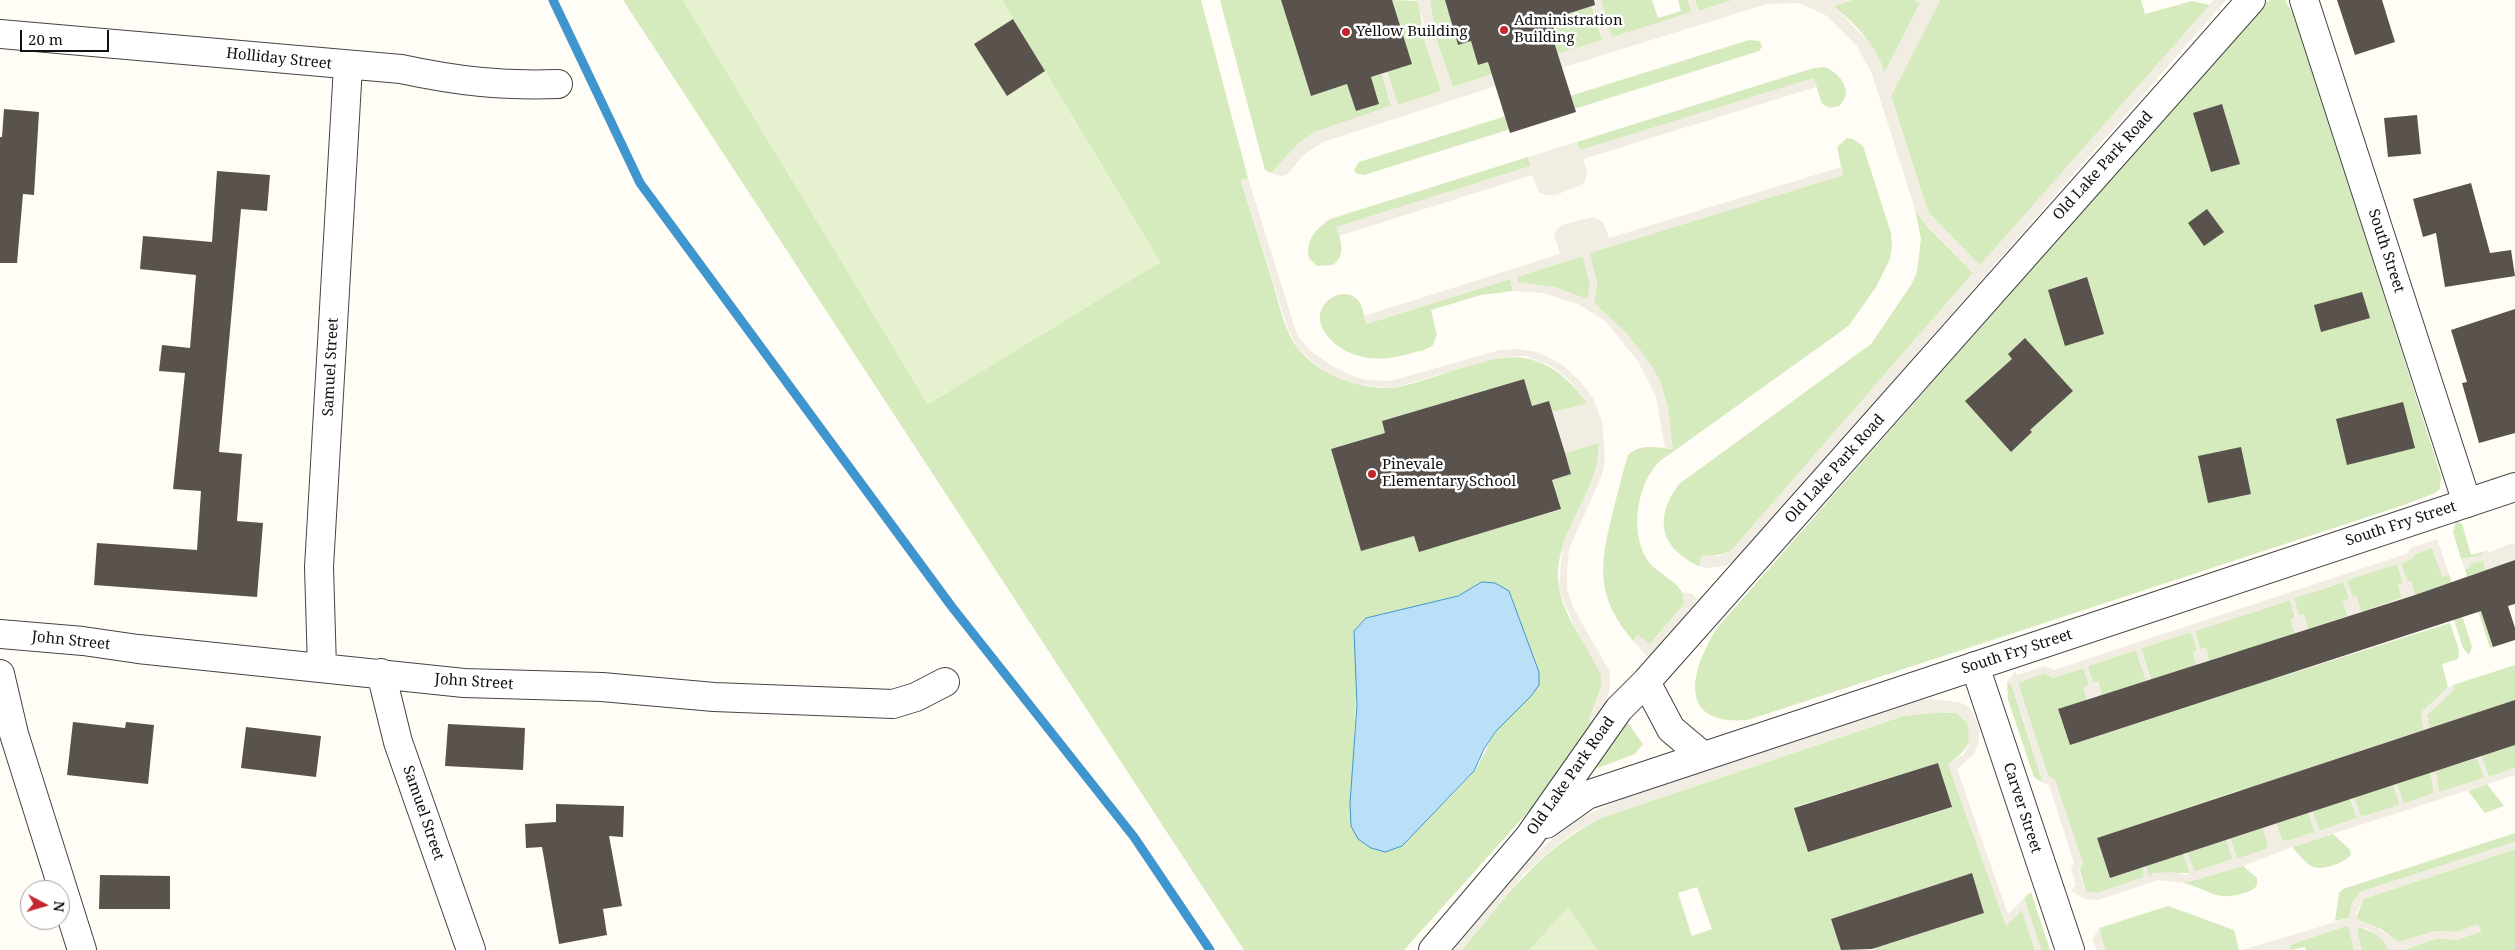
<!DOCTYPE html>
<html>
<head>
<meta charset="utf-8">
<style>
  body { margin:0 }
  #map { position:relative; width:2515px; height:950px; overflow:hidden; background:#fffdf5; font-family:"Noto Serif",serif }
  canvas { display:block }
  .north { position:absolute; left:20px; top:880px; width:50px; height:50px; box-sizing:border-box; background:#fff; border:1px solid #a0a0a0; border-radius:50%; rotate:96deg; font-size:14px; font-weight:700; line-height:20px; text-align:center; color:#111 }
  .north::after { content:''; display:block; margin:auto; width:18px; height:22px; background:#c4262e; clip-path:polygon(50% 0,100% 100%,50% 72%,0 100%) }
  .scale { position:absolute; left:20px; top:30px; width:89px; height:22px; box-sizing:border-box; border:2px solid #111; border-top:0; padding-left:6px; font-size:15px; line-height:18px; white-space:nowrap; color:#111; -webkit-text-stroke:4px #fff; paint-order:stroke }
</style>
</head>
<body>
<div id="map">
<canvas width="2515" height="950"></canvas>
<div class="north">N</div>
<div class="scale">20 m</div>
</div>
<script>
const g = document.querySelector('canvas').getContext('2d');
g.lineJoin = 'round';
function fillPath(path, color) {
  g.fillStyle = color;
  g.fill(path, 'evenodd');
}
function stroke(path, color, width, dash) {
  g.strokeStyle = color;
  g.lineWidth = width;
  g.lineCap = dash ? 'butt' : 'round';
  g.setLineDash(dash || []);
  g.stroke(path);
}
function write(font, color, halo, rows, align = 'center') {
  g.font = font + ' "Noto Serif",serif';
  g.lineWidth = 5;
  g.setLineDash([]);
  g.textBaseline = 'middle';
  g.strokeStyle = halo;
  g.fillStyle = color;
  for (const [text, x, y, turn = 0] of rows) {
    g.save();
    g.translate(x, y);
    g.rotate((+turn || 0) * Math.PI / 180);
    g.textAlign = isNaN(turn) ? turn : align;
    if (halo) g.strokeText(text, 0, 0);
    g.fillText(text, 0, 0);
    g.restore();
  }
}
fillPath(new Path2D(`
  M623,0H683L928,404L1160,262L1002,0H1201L1248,178L1241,181C1252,216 1263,251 1274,287C1280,307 1285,333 1299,350C1321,376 1360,389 1392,388C1473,373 1526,319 1588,404L1553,412L1549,401L1532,406L1523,379L1382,421L1385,433L1331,449L1361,551L1414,536L1419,551L1560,510L1552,480L1571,474L1565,453L1599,443C1598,452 1598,461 1596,469C1584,511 1549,547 1560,593C1567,623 1590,647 1601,675L1602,684L1589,720L1598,723L1564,772L1404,950H1244ZM1482,582L1509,591L1539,672C1538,700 1511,711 1496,732C1487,744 1483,760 1474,771C1453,797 1424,820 1402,846L1354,747L1357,670L1354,631L1366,618L1458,596Z
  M1220,0H1281L1311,96L1347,84L1356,111L1379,104L1371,77L1382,74L1391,106L1315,132L1298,144L1271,173L1265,170Z
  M1392,0L1418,1L1425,42L1441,91L1398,105L1387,72Z
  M1430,0H1445L1458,45L1471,41L1478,65L1509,56L1512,68L1453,87L1436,39Z
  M1563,0L1590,1L1602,40L1535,61L1532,49L1551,19L1567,14Z
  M1601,0H1652L1658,18L1681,11L1678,0H1688L1692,12L1612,38Z
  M1695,0H1733L1699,11Z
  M1852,0H1914L1920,3L1884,74C1878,46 1855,24 1834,6Z
  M1940,0H2141L2145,14L2192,1L2210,5L1980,266L1928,212L1891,96Z
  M2271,0H2285L2297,21L2441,476L2440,489L2435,493L2401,506L1748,720C1676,726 1690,671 1717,628L2264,4Z
  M1749,40L1760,41L1762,47L1759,51L1364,175L1357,174L1354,170L1359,162Z
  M1825,67C1840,73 1855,92 1839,106L1830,108L1822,104L1815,82L1580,150L1577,142L1814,68Z
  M1847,138L1853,139L1863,146L1891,233L1892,245L1890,259L1876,287L1850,324L1843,330L1660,461C1637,483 1630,530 1646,558C1654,572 1676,580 1682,592C1684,595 1684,601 1684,604L1649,645L1638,635L1633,641C1596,596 1599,569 1612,515C1617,495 1622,475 1628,455C1641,443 1657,448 1673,449L1653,368L1626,333L1594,303L1597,284L1589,253L1843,175L1837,147Z
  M1528,157L1531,166L1337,227C1340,241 1347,254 1333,265L1317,266L1309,258C1305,240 1317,228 1330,219Z
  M1915,209L1927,226L1973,273L1731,551C1720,556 1709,554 1700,561L1699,566C1659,548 1654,517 1679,484L1871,344L1911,285L1917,272L1921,239Z
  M1583,256L1590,285L1588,300L1557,288L1518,282L1516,277Z
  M1510,279L1513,291L1481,295L1431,310L1437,335L1433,345C1427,350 1419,351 1412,353C1384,362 1352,362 1330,339C1325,333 1320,326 1320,319C1318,301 1343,286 1357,299C1363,304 1364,317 1366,324Z
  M2456,521L2462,524L2471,555L2482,552L2483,555L2461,559L2453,532Z
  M2432,548L2442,576L2449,574L2472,647L2469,655L2463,648L2443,585L2415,595L2411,581L2407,582L2401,563L2410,560L2415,554Z
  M2483,560L2486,570L2470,575L2493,647L2490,648L2465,570L2472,563Z
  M2397,564L2403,583L2398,585L2402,598L2361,612L2356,596L2352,597L2347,580Z
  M2344,582L2349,599L2343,601L2348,616L2308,629L2304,615L2299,616L2294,598Z
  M2290,600L2295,617L2291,620L2295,633L2263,644L2274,679L2450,623L2459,650L2458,659L2442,664L2448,687L2421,713L2434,793L2404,804L2396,782L2408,735L2265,783L2308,812L2315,832L2288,841L2282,840L2272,811L2259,815L2268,844L2266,849L2237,859L2230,838L2253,830L2240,790L2097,838L2110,878L2143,867L2144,877L2098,893L2086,892L2055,780L2048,776L2018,683L2044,673L2053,678L2083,668L2089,685L2084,688L2087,700L2058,710L2070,745L2249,687L2238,651L2209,661L2206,648L2200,649L2195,631Z
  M2191,632L2197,650L2193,652L2196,665L2151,680L2141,648Z
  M2136,650L2146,681L2102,695L2098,682L2093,683L2087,666Z
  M2515,665V700L2445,768L2477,758L2485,778L2439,792L2427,715L2454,689L2453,685Z
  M2007,682L2012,686L2043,783L2034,777L2008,700Z
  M1932,712L1957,713C1982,731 1968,751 1948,764L2006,925L2022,910L2035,950H1875V948L1984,913L1972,873L1831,919L1841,950H1462C1507,895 1537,852 1601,818L1903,716ZM1938,763L1951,808L1808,852L1795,807ZM1697,887L1712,929L1692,936L1678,893Z
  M1625,719L1643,744L1635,754L1598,768L1592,767Z
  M2515,745V768L2489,777L2481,756Z
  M2393,784L2400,805L2361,817L2354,797Z
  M2487,784L2504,806L2485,813L2468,791Z
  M2350,798L2357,818L2319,831L2312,811Z
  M2515,833V842L2360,892L2352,903L2349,918L2335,921L2339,893L2343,889Z
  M2333,834L2350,850L2351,855C2345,862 2323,871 2313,867C2306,864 2298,853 2292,847Z
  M2226,839L2233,859L2194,872L2187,852Z
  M2515,849V950H2403L2429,941L2439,938L2456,940L2481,931L2478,925L2455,932L2437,931L2398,942L2381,929L2356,919L2363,899Z
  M2183,853L2190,873H2155L2148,877L2146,866Z
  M2243,866L2257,878V885C2254,890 2250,891 2244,893C2215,902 2211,890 2184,883Z
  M2031,892L2050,950H2041L2024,898Z
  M2168,906L2234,930L2239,950H2105L2099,928Z
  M2339,927H2349L2354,950H2306L2305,947L2291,950L2290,945Z
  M2357,927C2369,930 2385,936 2388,950H2361Z`), '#d5ebbd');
fillPath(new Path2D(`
  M683,0H1002L1160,262L928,404Z
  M1568,907L1598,950H1529Z`), '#e6f2cf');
fillPath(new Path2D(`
  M1417,0H1430L1436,39L1453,87L1512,68L1496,86L1323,142L1306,153L1287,174L1282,176L1271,173L1298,144L1315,132L1391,106L1382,74L1387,72L1398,105L1441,91L1425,42L1423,20Z
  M1590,0H1601L1612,37L1692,12L1688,0H1695L1699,11L1733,0H1852L1834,6L1869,42L1876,53L1884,73L1920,3L1914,0H1940L1891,96L1928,212L1980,265L2214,0H2226L1737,559L1726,566L1706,568L1699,566L1701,555L1718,556L1731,551L1973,273L1921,219L1915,209L1872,74L1857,46L1827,16L1800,3L1767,4L1561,68L1535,61L1602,40Z
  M1813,78L1816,87L1583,159L1587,171L1585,182L1581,185L1556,195H1547L1539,192L1532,175L1339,236L1336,227L1531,166L1528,157L1577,142L1580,150Z
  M1841,167L1844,175L1590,253L1597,284L1594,303L1626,333L1642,352L1660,380L1668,407L1673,449L1665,448L1656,397L1638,361L1605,321L1578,304L1543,293L1513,291L1510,279L1366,324L1364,316L1560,254L1554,234L1561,225L1594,217L1603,222L1609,238ZM1583,256L1590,285L1588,299L1557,288L1518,282L1516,277Z
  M1248,178L1297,335L1310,350L1330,365L1355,377L1367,380L1390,381L1500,350L1519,349L1537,352L1561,364L1578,379L1593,398L1602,421L1605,459L1602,475L1569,549L1567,572V589L1574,609L1610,672V689L1598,723L1589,720L1602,684L1601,675L1573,623L1560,593L1559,585L1563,542L1592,480L1598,460L1599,443L1565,453L1553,412L1588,403L1572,383L1556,369L1545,363L1525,356L1502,357L1392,388L1360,385L1333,376L1319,367L1298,349L1288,329L1241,180Z
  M2437,539L2449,574L2442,577L2432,548L2415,554L2410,560L2401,563L2407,582L2411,581L2415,595L2402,598L2398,585L2403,583L2397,564L2347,580L2352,596L2356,595L2361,612L2348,616L2343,601L2349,598L2343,582L2294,598L2299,615L2304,614L2308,629L2301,631L2295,633L2291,619L2295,617L2290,600L2195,631L2200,649L2206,647L2209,661L2202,663L2196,665L2193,652L2197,650L2191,632L2141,648L2151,680L2146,681L2136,650L2088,666L2093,683L2097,682L2102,695L2087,700L2084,687L2089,685L2083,668L2053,678L2044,673L2018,683L2048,776L2055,780L2083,863L2079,872L2084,887L2086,892L2097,893L2144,877L2143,867L2146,866L2149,876L2155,873L2171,872L2186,875L2190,873L2183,853L2187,852L2195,872L2232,859L2226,839L2230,838L2237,859L2266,849L2268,844L2258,815L2272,811L2282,840L2288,841L2315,832L2308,812L2312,810L2320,831L2357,818L2351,798L2354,797L2361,817L2400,805L2393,784L2396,782L2404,804L2434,793L2421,713L2448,687L2453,685L2455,689L2427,715L2439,792L2484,778L2477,758L2481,756L2489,777L2515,768V775L2292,847L2243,866L2184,883L2158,880L2098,900L2085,899L2071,891L2076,884L2071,869L2074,863L2049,785L2043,783L2012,686L2007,682L2015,671L2017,675L2044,666L2054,670L2406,554L2411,548Z
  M2512,543L2515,545V560L2486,570L2483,561L2472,563L2465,570L2461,559L2483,555L2482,552L2487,550L2488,553Z
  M1682,592L1693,594L1696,598L1695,606L1652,655L1647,656L1633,641L1638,635L1650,644L1684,604Z
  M1932,699L1958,702L1966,705L1973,713L1979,728V741L1974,754L1957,769L2008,914L2024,898L2041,950H2035L2022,910L2006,926L1948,764L1964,754L1969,743L1968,725L1957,713L1946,712L1903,716L1601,818L1573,833L1549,852L1525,873L1462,950H1450L1530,858L1568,826L1586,815L1652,786L1900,703Z
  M2515,842V849L2363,899L2356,914L2359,921L2373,925L2398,942L2437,931L2455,932L2478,925L2481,932L2456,940L2439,938L2429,941L2403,950H2388L2383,940L2368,929L2357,927L2361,950H2354L2349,927H2344L2290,945L2291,950H2242L2349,918L2352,903L2360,892Z
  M2099,928L2105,950H2097L2092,940Z`), '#f1ede2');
const water = new Path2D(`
  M1482,582L1495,583L1509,591L1539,672V685L1531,696L1496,731L1484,749L1474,771L1402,846L1385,852L1371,848L1358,839L1351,826L1350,803L1357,705L1354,631L1366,618L1458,596Z`);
fillPath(water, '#b9e0f7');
stroke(water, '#3f96cf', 1);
stroke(new Path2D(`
  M553,0L640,183L952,607L1134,837L1210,950`), '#3f96cf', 9);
fillPath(new Path2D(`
  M1281,0H1392L1412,64L1371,77L1379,104L1356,111L1347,84L1311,96Z
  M1445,0H1594L1595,5L1551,19L1558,41L1554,42L1576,112L1510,133L1488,62L1478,65L1471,41L1458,45Z
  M2337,0H2382L2395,42L2355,55Z
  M1013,19L1045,71L1007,96L974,44Z
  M2222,104L2240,164L2211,172L2193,113Z
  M4,109L39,112L34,195L23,194L17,263H0V137H2Z
  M2417,115L2421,154L2388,157L2384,118Z
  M217,171L270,175L267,211L241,209L219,452L242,454L237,521L263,523L257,597L94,585L97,543L197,550L201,491L173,489L185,373L159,371L162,345L190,348L196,275L140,269L143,236L212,242Z
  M2471,183L2490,253L2511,250L2515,276L2445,287L2436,233L2423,237L2413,199Z
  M2207,209L2224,232L2204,246L2188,223Z
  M2087,277L2104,334L2065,346L2048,290Z
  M2362,292L2370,318L2321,332L2314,305Z
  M2515,309V433L2479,443L2462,383L2467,382L2451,330Z
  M2025,338L2073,391L2030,430L2032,432L2011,452L1965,401L2012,359L2008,354Z
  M1524,379L1532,406L1549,401L1565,453L1571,474L1552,480L1561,509L1419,552L1414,536L1361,551L1331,449L1385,433L1382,421Z
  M2403,402L2415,448L2347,465L2336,419Z
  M2241,447L2251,494L2208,503L2198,456Z
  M2515,560V604L2508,606L2515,628V640L2493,647L2481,611L2070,745L2058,709L2415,595Z
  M2515,700V745L2110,878L2097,838Z
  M73,722L125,728L126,722L154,725L148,784L67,775Z
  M448,724L525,728L523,770L445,766Z
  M246,727L321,736L316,777L241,768Z
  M1938,763L1952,807L1808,852L1794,808Z
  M556,804L624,806L623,837L609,836L622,906L603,909L607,935L559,944L542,847L526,848L525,824L556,822Z
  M1972,873L1984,913L1872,949L1841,950L1831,919Z
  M100,875L170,876V909H99Z`), '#5a524d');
const minor = new Path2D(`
  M2304,0L2467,503
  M0,34L401,69C457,81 501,86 558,84
  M0,634L83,641L138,649L464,683L602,687L714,697L893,704L916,697L945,682
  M1975,666L2070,950
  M322,668L319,567L348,66
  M381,673L398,742L471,950
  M0,674L14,734L82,950`);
const tertiary = new Path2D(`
  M1646,682L1671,729L1703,756
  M1546,824L1587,795L2515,487
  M1433,950L1529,837L1619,709L1646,682L2251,0`);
stroke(minor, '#444', 30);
stroke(tertiary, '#444', 30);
stroke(minor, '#fff', 28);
stroke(tertiary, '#fff', 28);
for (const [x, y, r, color] of [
  [1504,30,5,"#c4262e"],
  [1346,32,5,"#c4262e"],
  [1372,474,5,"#c4262e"]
]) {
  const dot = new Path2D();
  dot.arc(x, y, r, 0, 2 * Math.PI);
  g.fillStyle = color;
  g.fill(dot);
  stroke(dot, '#fff', 2);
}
write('15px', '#111', '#fff', [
  ["Administration",1514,21],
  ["Building",1514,38],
  ["Yellow Building",1356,32],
  ["Pinevale",1382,465],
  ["Elementary School",1382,482]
], 'left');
write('15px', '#111', '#fff', [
  ["Holliday Street",279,59,6],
  ["Old Lake Park Road",2103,166,-48],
  ["South Street",2386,251,72],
  ["Samuel Street",331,367,-87],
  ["Old Lake Park Road",1835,469,-48],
  ["South Fry Street",2401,524,-18],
  ["John Street",71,641,6],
  ["South Fry Street",2017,652,-18],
  ["John Street",474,682,4],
  ["Old Lake Park Road",1571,776,-55],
  ["Carver Street",2022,808,72],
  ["Samuel Street",423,813,71]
]);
</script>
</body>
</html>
